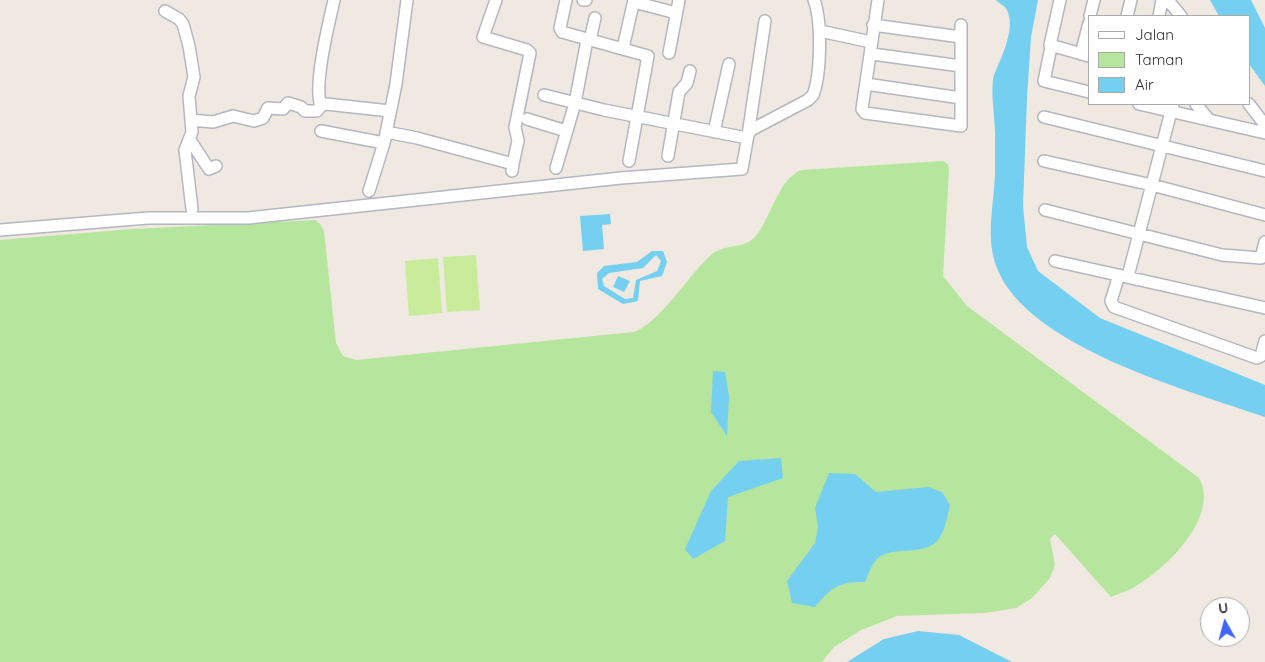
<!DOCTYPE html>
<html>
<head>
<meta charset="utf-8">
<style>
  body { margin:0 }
  #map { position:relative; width:1265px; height:662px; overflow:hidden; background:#efe9e1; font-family:Quicksand,sans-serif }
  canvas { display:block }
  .legend { position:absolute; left:1088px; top:15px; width:162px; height:90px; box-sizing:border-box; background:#fff; border:1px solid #ababab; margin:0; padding:6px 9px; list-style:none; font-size:15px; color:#2e2e2e }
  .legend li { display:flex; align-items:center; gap:10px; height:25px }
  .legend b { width:25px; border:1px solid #ababab }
  .north { position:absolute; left:1200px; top:597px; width:50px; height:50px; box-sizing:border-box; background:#fff; border:1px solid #ababab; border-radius:50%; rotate:353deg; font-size:14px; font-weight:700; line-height:20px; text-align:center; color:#2e2e2e }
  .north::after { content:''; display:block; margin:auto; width:18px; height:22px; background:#4264fb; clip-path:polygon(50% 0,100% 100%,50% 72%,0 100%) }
</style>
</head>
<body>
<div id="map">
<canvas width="1265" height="662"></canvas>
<ul class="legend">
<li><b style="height:6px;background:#fff"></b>Jalan</li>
<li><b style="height:14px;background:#b6e59e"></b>Taman</li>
<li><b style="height:14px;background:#75cff0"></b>Air</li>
</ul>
<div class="north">U</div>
</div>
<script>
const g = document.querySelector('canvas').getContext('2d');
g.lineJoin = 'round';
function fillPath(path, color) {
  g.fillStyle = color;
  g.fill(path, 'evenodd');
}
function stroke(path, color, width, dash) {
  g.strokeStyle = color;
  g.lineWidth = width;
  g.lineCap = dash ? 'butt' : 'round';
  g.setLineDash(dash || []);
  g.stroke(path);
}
fillPath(new Path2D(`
  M943,161L948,164L949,170L943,276L967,306L1199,478C1220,516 1167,568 1136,586C1129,591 1120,593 1111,597L1055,534L1050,539L1055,565L1050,578L1032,598L1016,608L985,613L897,616L861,630L834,647L822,662H0V240L132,229L315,220L320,224L324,231L336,343L343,356L356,360L634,332C663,320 688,275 712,254C724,244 745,249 755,237C771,219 778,178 802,170Z`), '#b6e59e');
fillPath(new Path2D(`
  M476,255L480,310L447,312L443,257Z
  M438,258L442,313L409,316L405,261Z`), '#c9ec9a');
fillPath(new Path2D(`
  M996,0H1038L1031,37L1027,98L1023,206L1027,247L1038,271L1100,318L1265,385V417C1190,391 1027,347 997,268C985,238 994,205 995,174C995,160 995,146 995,132C995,117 990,89 994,75C1001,58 1016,29 1007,10C1005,6 999,3 996,0Z
  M1210,0H1251L1265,28V86L1249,64V16H1219Z
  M610,214L611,224L602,225L604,249L583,251L580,216Z
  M652,251H663L667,262L662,276L640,281L638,301L623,304L598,289L597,273L604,266L637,262ZM656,255L661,261L657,271L636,280L633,298L625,299L604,286L602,279L609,273L643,268Z
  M618,276L630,281L624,292L613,287Z
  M713,371L725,372L729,396L727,436L711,412Z
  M781,458L783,478L728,497L725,541L693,559L685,549L711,491L739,461Z
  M829,473L855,474L876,492L928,487L942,492L950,505C942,542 939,550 900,551C893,552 884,553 878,558C872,563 868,575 865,582C838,582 832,587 815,607L792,603L787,581L815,543L818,527L815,508Z
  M918,631L959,635L1012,662H847L884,639Z`), '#75cff0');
const minor = new Path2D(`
  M496,0L483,37L527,50L530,53L515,127L518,141L513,164
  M566,0L560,28L562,32L648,56L629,161
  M583,0H586
  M878,0L862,109L865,113L961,126V25
  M1060,0L1050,45L1089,56
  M1164,0L1171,4L1181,16
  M634,2L676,13
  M165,11L179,19L183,24L189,46L194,77L189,96L192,132L185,150L192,209
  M1090,16L1094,0
  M1127,16L1131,0
  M1159,16L1162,0
  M873,25L961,37
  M820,31L871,42
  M590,40L595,18
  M1051,47L1044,81L1089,92
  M623,48L634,0
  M669,53L679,0
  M872,54L961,66
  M1081,54L1089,23
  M866,84L961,98
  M544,95L604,110L747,138
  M1139,104L1265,133
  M1196,104L1209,120
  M1249,104L1265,125
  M321,106C313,85 329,23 334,0
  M1044,117L1265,171
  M527,119L566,131
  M191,120L213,122L233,116L254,121L263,118L268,108L283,109L288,103L301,107L305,111H317L321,106L326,104L390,111
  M321,131L384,143
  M386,132L417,138L513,164L512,171
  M714,132L729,64
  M748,135L765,21
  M190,140L209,169L216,166
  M668,156L679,92L687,83L690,71
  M1044,161L1152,185L1265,215
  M556,168L575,103L587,40
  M369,191L384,143L396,84L407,0
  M1045,210L1222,255L1261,258L1265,242
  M0,230L148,218H248L621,178L742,169L748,135L751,130L808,100L813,95C821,75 822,20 814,0
  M1055,261L1265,308
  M1119,275L1111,301L1114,307L1257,358L1261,356L1265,341
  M1128,276L1173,104`);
stroke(minor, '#b4b7c1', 14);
stroke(minor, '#fff', 11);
</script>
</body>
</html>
